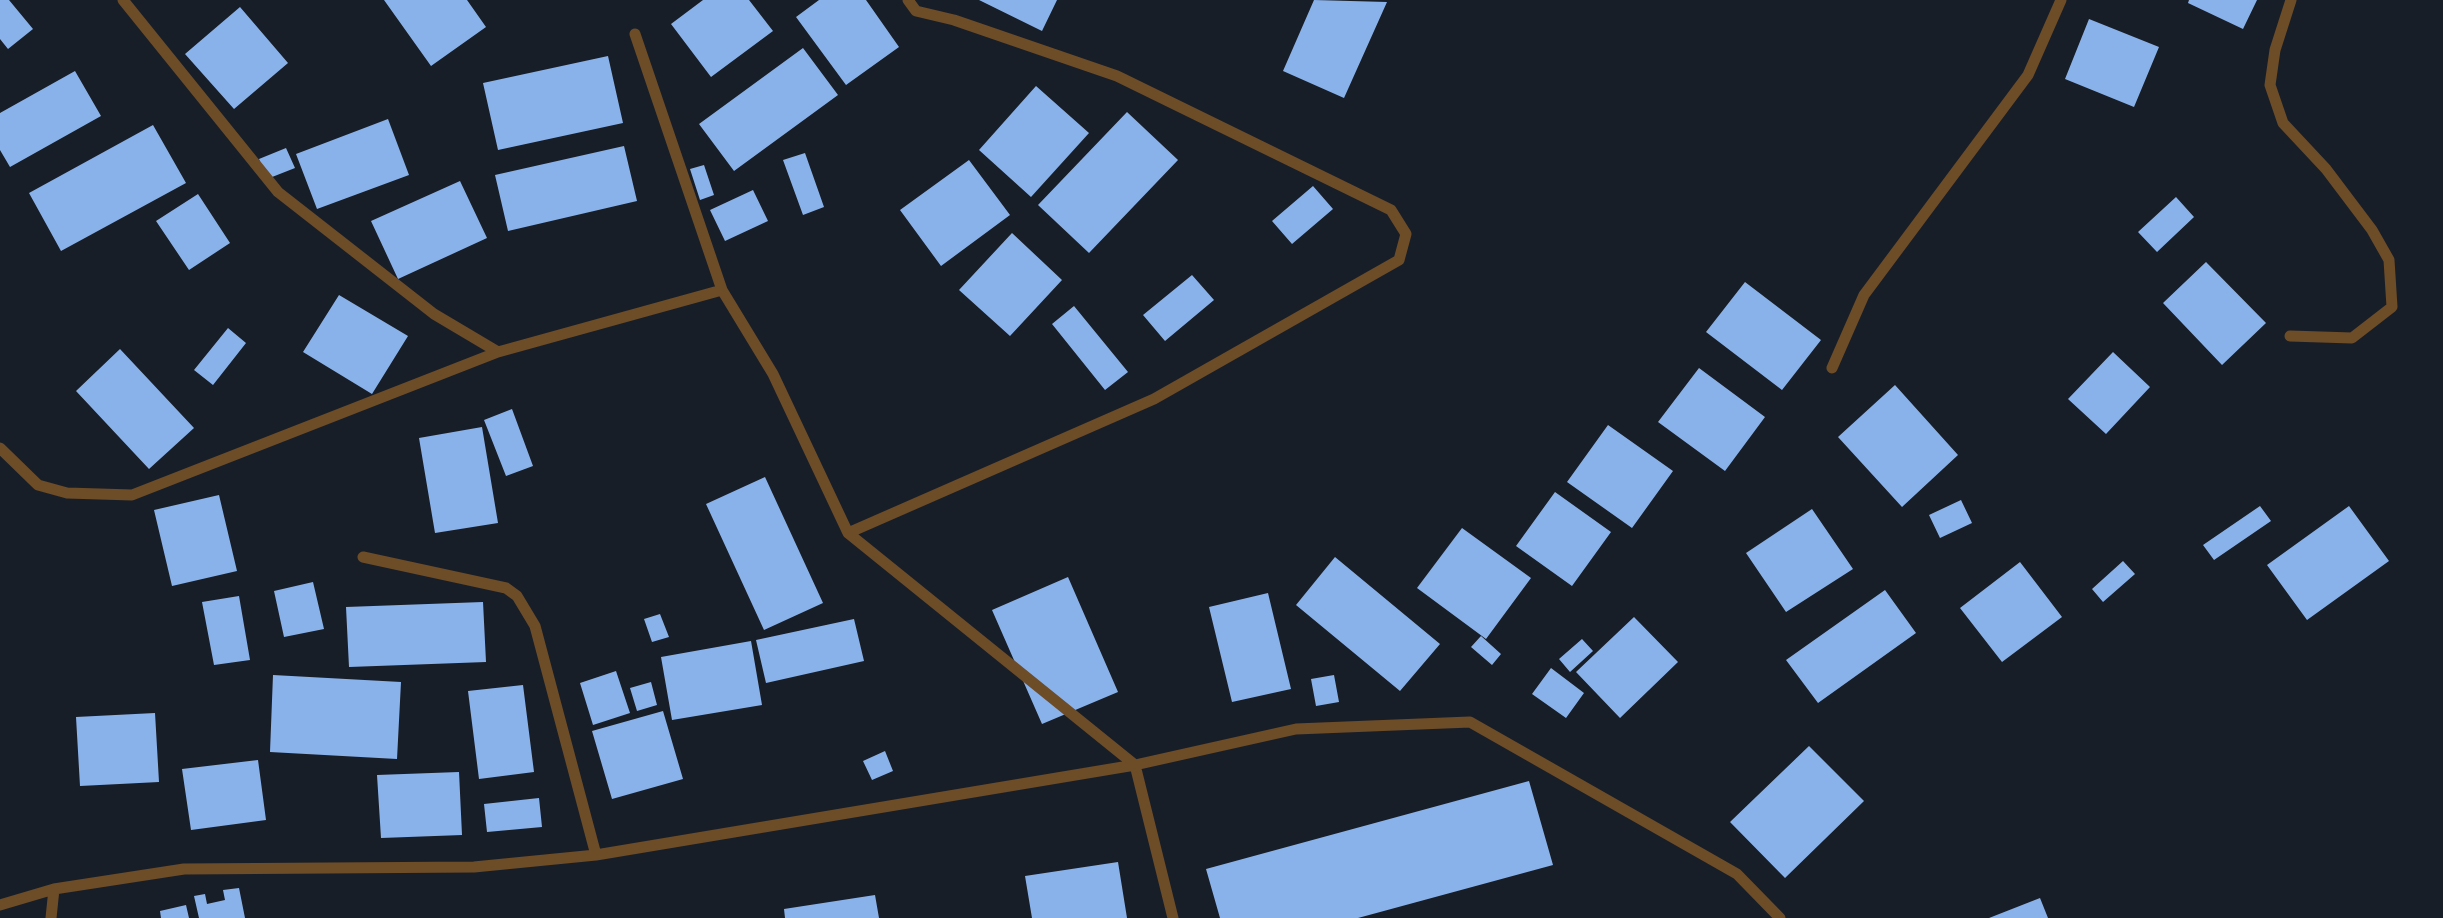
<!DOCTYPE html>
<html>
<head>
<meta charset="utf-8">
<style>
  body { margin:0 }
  canvas { display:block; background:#181e27 }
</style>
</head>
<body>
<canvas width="2443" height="918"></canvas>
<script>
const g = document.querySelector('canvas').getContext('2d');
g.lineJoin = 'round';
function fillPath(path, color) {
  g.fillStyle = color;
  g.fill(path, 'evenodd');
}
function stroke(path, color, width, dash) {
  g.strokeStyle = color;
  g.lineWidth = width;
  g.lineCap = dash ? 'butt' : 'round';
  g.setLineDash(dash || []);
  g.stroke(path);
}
fillPath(new Path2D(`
  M0,0H9L33,29L8,49L0,39Z
  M384,0H467L486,27L431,66Z
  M703,0H749L773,31L711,77L671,24Z
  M819,0H866L899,47L846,85L796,17Z
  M979,0H1057L1042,31Z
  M1314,0L1387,2L1344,98L1283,71Z
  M2189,0H2257L2243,29L2188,3Z
  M240,7L288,63L234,109L185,54Z
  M2089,19L2159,47L2134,107L2065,79Z
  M803,48L838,95L734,171L699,124Z
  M608,56L623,123L498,150L483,83Z
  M75,71L101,116L10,167L0,150V113Z
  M1036,86L1089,133L1031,197L979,150Z
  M1127,112L1178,160L1089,253L1038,205Z
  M388,119L409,175L317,209L296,154Z
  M153,125L186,183L61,251L29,193Z
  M624,146L637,201L508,231L495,175Z
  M286,148L295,168L267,179L259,159Z
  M805,153L824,207L803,215L783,160Z
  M969,160L1010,215L941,266L900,210Z
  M704,165L714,195L700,200L690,169Z
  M460,181L487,238L398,279L371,221Z
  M1313,186L1333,209L1292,244L1272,221Z
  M753,190L768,221L725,241L710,210Z
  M198,194L230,243L189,270L156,221Z
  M2176,197L2194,217L2157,252L2138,232Z
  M1012,233L1062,280L1010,336L959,290Z
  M2206,262L2266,323L2222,365L2163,303Z
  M1192,275L1214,300L1165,341L1143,315Z
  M1745,282L1821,340L1782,390L1706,332Z
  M339,295L408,336L372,394L303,352Z
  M1074,306L1128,372L1105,390L1052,324Z
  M228,328L246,343L213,385L194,370Z
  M120,349L194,428L149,469L76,391Z
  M2113,352L2150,387L2106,434L2068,399Z
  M1699,368L1765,417L1725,471L1658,422Z
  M1895,385L1958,455L1902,507L1838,437Z
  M512,409L533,466L506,476L484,420Z
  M1608,425L1673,471L1632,528L1567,482Z
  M482,427L498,523L435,533L419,438Z
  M765,477L823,603L764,630L706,504Z
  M1555,492L1611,532L1572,586L1516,546Z
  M219,495L237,571L172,586L154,510Z
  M1961,500L1972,523L1940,538L1929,515Z
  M2260,506L2271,521L2214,560L2203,545Z
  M2349,506L2389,561L2307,620L2267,565Z
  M1812,509L1853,569L1786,612L1746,553Z
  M1462,528L1531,578L1486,639L1417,588Z
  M1335,557L1440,644L1400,691L1296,605Z
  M2123,561L2135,574L2103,602L2092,589Z
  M2020,562L2062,617L2002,662L1960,608Z
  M1068,577L1118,692L1042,724L992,610Z
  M313,582L324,629L284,637L274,591Z
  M1885,590L1916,633L1818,703L1786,660Z
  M1268,593L1291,689L1232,702L1209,607Z
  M239,596L250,660L214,665L202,602Z
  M483,602L486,662L349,667L346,607Z
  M660,614L669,637L652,642L644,619Z
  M1634,617L1678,662L1620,718L1576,672Z
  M854,619L864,661L766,683L756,640Z
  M1481,636L1501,654L1492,665L1471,647Z
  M1582,639L1593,651L1570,672L1559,659Z
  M751,641L762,705L672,720L661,657Z
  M1551,668L1584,693L1566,718L1532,694Z
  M616,671L630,713L593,725L580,683Z
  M273,675L401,682L397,759L270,752Z
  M1334,675L1339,702L1316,706L1311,679Z
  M651,682L657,705L637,711L630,688Z
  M523,685L534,772L479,779L468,691Z
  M663,711L683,779L612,799L592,731Z
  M155,713L159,782L80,786L76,717Z
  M1809,746L1864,801L1785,878L1730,822Z
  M885,751L893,771L872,780L863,761Z
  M258,760L266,820L191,830L182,769Z
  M459,772L462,835L381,838L377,775Z
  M1529,781L1553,865L1358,918H1220L1206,869Z
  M539,798L542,827L487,832L484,804Z
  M1118,862L1127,918H1032L1025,876Z
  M239,888L245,918H199L194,896L205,894L207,904L225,900L223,890Z
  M875,895L879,918H785L784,909Z
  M2040,898L2048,918H1989Z
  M186,905L189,918H161L160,911Z`), '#8ab2ea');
stroke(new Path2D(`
  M123,0L278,192L434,314L498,352L722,290L773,374L848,533L1135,765
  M635,34L722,290
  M2290,336L2352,338L2392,307L2389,260L2372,230L2326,169L2283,123L2270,85L2275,50L2291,0
  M1832,368L1864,295L2028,75L2061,0
  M0,448L38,485L67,493L132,495L498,352
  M848,533L1154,399L1399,260L1406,234L1391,210L1117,76L954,20L916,11L908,0
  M363,557L506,588L517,596L535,626L596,855
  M0,905L54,889L184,869L474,867L596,855L1135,765
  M51,918L54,889
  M1173,918L1135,765L1296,729L1470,722L1737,874L1780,918`), '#6d4c28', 11);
</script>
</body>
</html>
